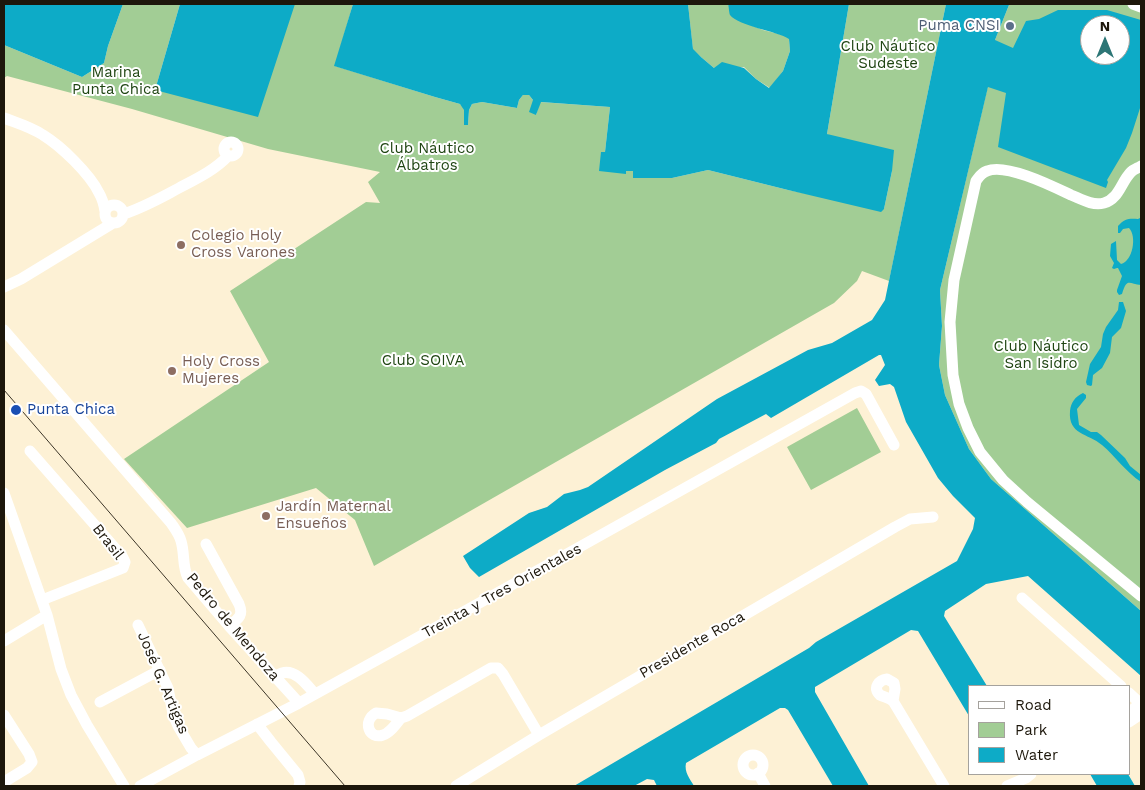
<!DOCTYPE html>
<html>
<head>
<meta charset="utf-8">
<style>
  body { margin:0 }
  #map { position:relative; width:1145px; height:790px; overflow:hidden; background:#fdf1d5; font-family:"Work Sans",sans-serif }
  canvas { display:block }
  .frame { position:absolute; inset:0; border:5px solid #1d170b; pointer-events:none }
  .legend { position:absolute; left:968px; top:685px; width:162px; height:90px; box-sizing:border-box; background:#fff; border:1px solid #a5a29d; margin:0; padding:6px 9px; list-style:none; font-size:15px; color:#1d170b }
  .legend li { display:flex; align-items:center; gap:10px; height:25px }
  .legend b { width:25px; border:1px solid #a5a29d }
  .north { position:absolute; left:1080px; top:15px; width:50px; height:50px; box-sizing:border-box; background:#fff; border:1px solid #a5a29d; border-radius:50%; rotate:0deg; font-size:14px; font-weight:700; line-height:20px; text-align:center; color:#1d170b }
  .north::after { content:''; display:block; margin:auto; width:18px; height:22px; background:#2d7676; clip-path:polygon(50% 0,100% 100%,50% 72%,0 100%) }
</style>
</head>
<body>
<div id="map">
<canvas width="1145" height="790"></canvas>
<div class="frame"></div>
<ul class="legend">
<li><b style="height:6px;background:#fff"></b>Road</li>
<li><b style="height:14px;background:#a2cd95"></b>Park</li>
<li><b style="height:14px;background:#0dabc7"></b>Water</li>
</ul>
<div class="north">N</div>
</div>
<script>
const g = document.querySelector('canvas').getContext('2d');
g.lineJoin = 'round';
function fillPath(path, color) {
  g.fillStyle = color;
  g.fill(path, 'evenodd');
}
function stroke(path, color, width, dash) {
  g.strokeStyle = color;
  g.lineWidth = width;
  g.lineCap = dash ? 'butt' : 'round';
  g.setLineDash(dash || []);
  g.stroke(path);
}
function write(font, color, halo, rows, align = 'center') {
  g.font = font + ' "Work Sans",sans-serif';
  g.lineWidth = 4;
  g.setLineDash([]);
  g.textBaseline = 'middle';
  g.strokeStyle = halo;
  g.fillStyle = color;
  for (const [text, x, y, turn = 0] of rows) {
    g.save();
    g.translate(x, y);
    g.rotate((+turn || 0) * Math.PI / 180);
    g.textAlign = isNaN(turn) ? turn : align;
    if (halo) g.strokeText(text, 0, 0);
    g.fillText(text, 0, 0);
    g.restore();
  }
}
fillPath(new Path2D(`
  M123,4H180L155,90L295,4H353L335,66L435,97L460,104L463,106L468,125L469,110L472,104L482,102L517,108L519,100L523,95H529L533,100L536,115L540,102L610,107L605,152H601L626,173V171H633V178H672L708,170L788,190L884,209L892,171L827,134L849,4H946L889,281L862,271L857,281L834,303L374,566L355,520L316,488L187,528L124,459L269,362L230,291L366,202L380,203L368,182L380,172L268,149L132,109L7,76L4,78V45L82,77L104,63L108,46Z
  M688,4H728L736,19L763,30L783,35L789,38L790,51L783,71L770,88L756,79L744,67L714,68L701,57L693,50Z
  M1007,4H1141V611L991,479L969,449L945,395L939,365L942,326L940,290L988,86L995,40L1009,5ZM1090,25H1120V55H1090Z
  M857,408L881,452L811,490L787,447Z`), '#a2cd95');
fillPath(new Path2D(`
  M4,4H123L108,46L104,63L82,77L4,45Z
  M180,4H295L258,117L155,90Z
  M353,4H688L693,49L701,57L714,68L722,62L744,68L756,79L769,88L783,71L790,51L789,39C777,31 738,26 730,15C729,13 729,7 728,4H849L827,134L894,150L892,171L884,209L881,212L788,190L708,170L672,178H633V171H626V174L599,171L601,152H605L610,107L541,102L536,115L529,112L533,100L529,95H523L519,100L517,108L482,102L472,104L469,110L468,125H464V110L460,104L435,97L334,66Z
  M946,4H1007L1009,5L995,40L1013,48L1026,21L1039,19L1058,10H1107L1141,20V105L1132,133L1126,148L1107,180L1108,182L1106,188L998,147L1006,93L988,87L940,290L942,326L939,365L945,395L969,449L991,479L1141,611V676L1028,576L986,584L945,611L944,616L987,686H969V716L918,631L911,630L815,687V692L869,786H833L788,710L785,708H780L686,763C684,772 690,779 694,786H657L654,780L647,779L634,786H574L809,648L816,642L957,561L973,529L975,518L953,496L938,478L906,422L894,387L890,384L879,386L875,380L885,365L881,355H879L771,418L766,414L719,439L716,443L665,470L479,577L470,568L463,556L529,513L547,507L564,494L580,490L588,487L717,399L808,350L832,343L872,320L885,300ZM1090,25H1120V55H1090Z
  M1141,213V285C1129,284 1127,277 1122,294L1119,295L1117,292V290L1122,276L1118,268H1117L1114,269L1112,268L1114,263L1110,256L1111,244L1116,241L1117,260L1121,264C1133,261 1137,236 1129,228L1123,229L1120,233H1118V226C1124,219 1129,218 1138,219L1140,218Z
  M1119,302H1123L1126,311L1121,328L1112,337L1110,353L1102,368L1093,375L1092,385L1091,386L1087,385L1086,382L1090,364L1101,347L1103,334L1106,327L1118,310Z
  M1083,393L1086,395V398L1077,409L1079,425L1091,432H1097L1101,435L1125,458L1130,466L1141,475V482C1126,472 1115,456 1102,445C1088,433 1068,435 1070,411C1071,402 1075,397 1083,393Z
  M1090,774H1128L1135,786H1097Z`), '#0dabc7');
stroke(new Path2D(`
  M1133,4L1141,7
  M4,118C17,123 31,127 43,135C61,146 90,174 99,193C102,198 104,205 105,211
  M224 149a7 7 0 1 1 14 0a7 7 0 1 1-14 0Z
  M1141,166C1138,168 1134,169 1131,172C1121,182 1119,199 1104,203C1092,206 1081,199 1071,195C1052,186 1006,163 987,171C981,173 979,177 976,181L954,280L950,322L953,375L959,404L968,428L980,452L1003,480L1027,502L1141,596
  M105 214a9 9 0 1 1 18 0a9 9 0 1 1-18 0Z
  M123,214C143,208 160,198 179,188C196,179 215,170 228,156
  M4,287L21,279L113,223
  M4,330L171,523C175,529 179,534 181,541C185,554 182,566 188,578L229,626L299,703
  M30,451L122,556L125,562L123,568L42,600
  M4,493L47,615L61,669L71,695L87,725L124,786
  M206,544L239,604C244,616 238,619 229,626
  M1022,598L1121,686
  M138,625L168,688L173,714L178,726L191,748L197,755
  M4,641L47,615
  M275,677C277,675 279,674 282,673C296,669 307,685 315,694
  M1129,693L1141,704
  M893,701L895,689L894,683L887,679C879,680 872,688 880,695C884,697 889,698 893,701L944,786
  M100,702L160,670
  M376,713L387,714L401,718C396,724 390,733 383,735C369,740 362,721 376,713Z
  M1129,713L1140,703
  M4,715L29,754L32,762L27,768L4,782
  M401,718L407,716L491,668H498L503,674L539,735
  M1129,722L1141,714
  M257,724L271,742L298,775L300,782L299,786
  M743 765a10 10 0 1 1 20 0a10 10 0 1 1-20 0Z
  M758,773L765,786
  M140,786L197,755L299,703L415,639L855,393L861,391L866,394L894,445
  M456,786L539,735L895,527L910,519L933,517
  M1007,786L1026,778L1031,774`), '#fff', 11);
stroke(new Path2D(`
  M4,390L345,786`), '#3c3527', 1);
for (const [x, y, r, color] of [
  [1010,26,5,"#5c6f8a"],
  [181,245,5,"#8d6e63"],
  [172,371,5,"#8d6e63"],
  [16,410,6,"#1a4fb4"],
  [266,516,5,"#8d6e63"]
]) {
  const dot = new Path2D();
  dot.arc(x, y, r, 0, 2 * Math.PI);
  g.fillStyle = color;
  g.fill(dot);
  stroke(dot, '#fff', 2);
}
write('15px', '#4e5e75', '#fff', [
  ["Puma CNSI",1000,26]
], 'right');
write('15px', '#1f4512', '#fff', [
  ["Club Náutico",888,47],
  ["Sudeste",888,64],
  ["Marina",116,73],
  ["Punta Chica",116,90],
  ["Club Náutico",427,149],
  ["Álbatros",427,166],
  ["Club Náutico",1041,347],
  ["San Isidro",1041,364],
  ["Club SOIVA",423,361]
]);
write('15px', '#785e54', '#fff', [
  ["Colegio Holy",191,236],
  ["Cross Varones",191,253],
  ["Holy Cross",182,362],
  ["Mujeres",182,379],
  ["Jardín Maternal",276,507],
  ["Ensueños",276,524]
], 'left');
write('15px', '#164399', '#fff', [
  ["Punta Chica",27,410]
], 'left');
write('15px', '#1d170b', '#fff', [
  ["Brasil",108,542,52],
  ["Treinta y Tres Orientales",502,591,-29],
  ["Pedro de Mendoza",233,627,50],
  ["Presidente Roca",692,645,-30],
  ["José G. Artigas",163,683,67]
]);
</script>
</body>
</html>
